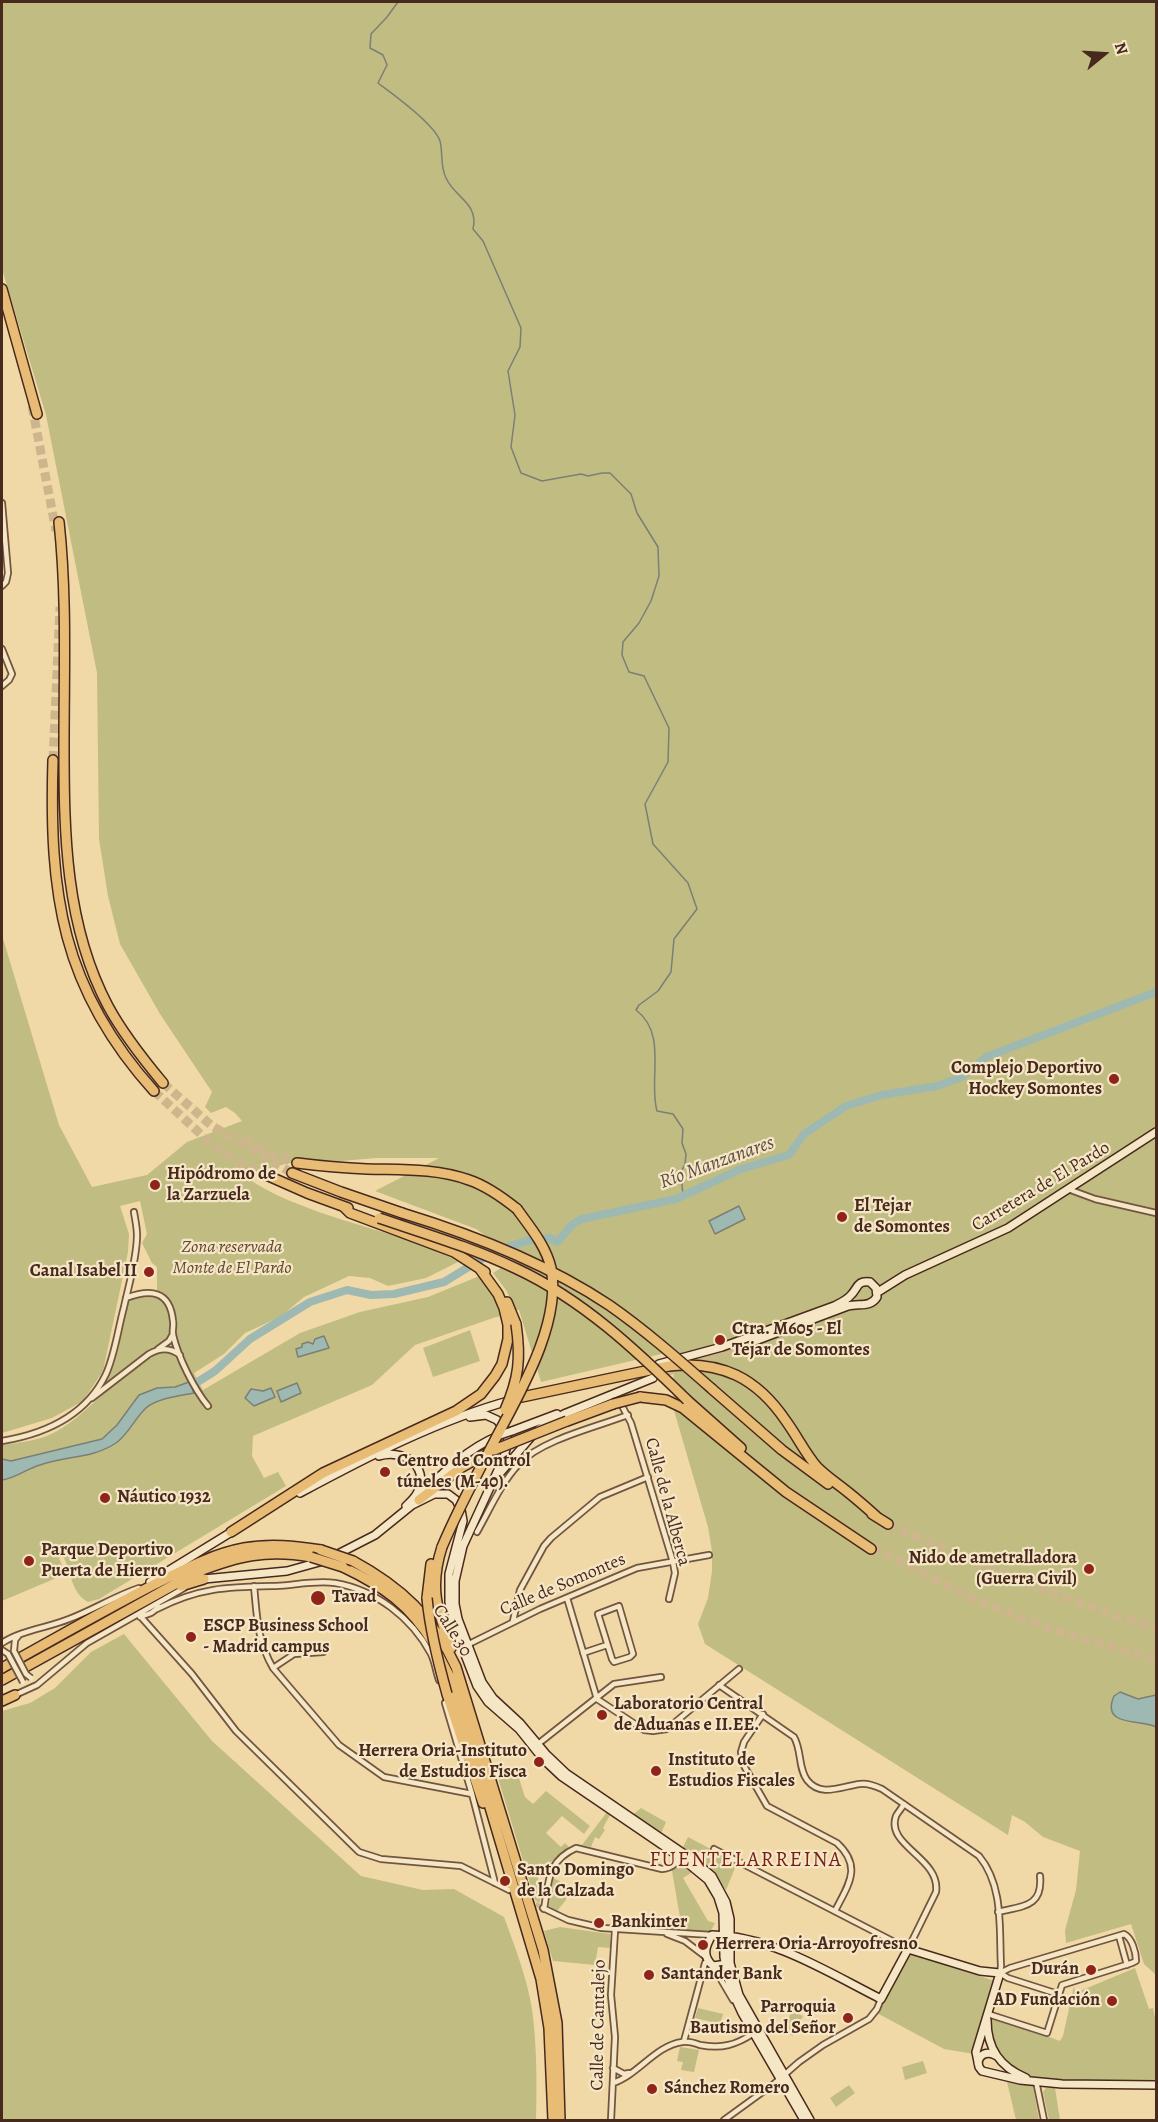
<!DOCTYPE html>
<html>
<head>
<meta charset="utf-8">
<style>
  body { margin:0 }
  #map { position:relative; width:1158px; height:2122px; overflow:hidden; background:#f0d9a7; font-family:Alegreya,serif }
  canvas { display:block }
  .frame { position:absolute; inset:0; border:3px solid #48291e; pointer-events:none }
  .north { position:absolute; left:1074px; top:24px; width:60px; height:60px; -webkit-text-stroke:4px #f5e6c6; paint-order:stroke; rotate:72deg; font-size:16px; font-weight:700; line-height:24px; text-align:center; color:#48291e }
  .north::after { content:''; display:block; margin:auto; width:21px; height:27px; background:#48291e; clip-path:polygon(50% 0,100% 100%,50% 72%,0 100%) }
</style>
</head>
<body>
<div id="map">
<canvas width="1158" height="2122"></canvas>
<div class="frame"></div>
<div class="north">N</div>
</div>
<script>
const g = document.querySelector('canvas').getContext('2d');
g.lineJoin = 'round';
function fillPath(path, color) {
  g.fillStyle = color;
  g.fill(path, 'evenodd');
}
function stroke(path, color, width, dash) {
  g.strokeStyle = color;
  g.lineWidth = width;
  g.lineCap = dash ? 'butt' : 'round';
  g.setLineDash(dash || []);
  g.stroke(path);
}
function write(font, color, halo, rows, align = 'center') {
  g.font = font + ' Alegreya,serif';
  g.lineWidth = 4.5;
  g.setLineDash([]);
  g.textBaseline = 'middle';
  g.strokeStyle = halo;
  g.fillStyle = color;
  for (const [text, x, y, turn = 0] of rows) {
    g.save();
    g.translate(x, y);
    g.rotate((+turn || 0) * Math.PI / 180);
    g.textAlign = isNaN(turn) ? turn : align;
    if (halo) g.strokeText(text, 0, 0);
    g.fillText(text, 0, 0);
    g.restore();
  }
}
fillPath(new Path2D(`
  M2,2H1156V1975L1144,1964L1131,1924L1066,1943L1065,1930L1076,1890L1080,1851L1043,1837L1025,1822L1012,1815L1008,1835L705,1644L698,1624L708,1598L712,1571V1551L708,1527L673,1407L674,1351L541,1382L519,1310H516L506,1290L493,1273L515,1259V1257L476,1229L375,1191L439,1158H376L330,1162L305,1159L243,1175C285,1206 352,1222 402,1238C421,1245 442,1250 458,1262L426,1278L388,1286L370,1278L349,1276L304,1297L280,1317L245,1333L224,1354L194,1373L203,1390L300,1333L360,1312L428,1297L477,1277H483L492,1289L504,1316L496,1317L415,1345L372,1385L253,1436L252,1456L264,1478L278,1472L286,1486L99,1599L88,1602C70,1592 72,1572 63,1556L59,1558L64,1570L61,1576L2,1601V1445C17,1443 33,1441 47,1436C71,1426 90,1405 110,1388L105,1380L119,1340L129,1295L145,1290L160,1293L157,1290V1267L152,1263L142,1243L147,1234L140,1201L120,1206L129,1234L128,1252L103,1371L83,1401L52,1418L2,1433V935L59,1125L92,1187L147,1175L187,1142L242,1121L235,1113L226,1107L211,1113L205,1107L212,1092L160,1014L120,944L108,896L99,839L97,673L46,415L2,269Z
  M470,1330L480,1361L433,1377L423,1348Z
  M124,1634L212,1741L361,1876L423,1890L454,1889L504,1917C515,1947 527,1978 532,2009C537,2046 537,2084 536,2120H2V1711L30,1703L55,1688L91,1652Z
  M517,1772L525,1797L533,1804L546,1791L590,1826L584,1834L562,1816L546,1833L561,1847L565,1843L569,1847L551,1862L548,1868L538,1872V1887L542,1894L539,1903L535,1900L498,1778Z
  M641,1808L666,1822L660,1836L631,1816Z
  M607,1812L611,1813L603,1828L605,1830L599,1839L595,1837L591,1847L582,1845Z
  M688,1837L737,1863L726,1890L707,1867L683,1847Z
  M681,1860L694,1871L683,1878L708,1921L715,1923L710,1932L682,1929L672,1871Z
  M553,1878L561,1882L566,1887V1900L557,1911L549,1906Z
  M560,1927L610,1934V1948L598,1947L595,1965L553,1961L544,1931Z
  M909,1953L995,1981L974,2054L944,2049L875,2012Z
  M1135,1968L1149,2009L1153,2008L1156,2022V2085L1036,2081L1013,2070L995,2052L991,2040L988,2014L1060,2041L1063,2036L1074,1986L1075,1993Z
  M698,2008L723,2014L720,2024L695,2018Z
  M792,2011L803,2016L793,2036L782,2031Z
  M680,2047L699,2050L694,2072L681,2070L683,2062L677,2061Z
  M923,2061L927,2073L905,2080L902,2067Z
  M1007,2082L1033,2086L1039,2120H1016Z
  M849,2085L855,2093L836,2107L830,2098Z
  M1046,2088H1055L1060,2120H1049L1043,2092Z`), '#c1bd82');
const water = new Path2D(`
  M739,1206L745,1219L715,1234L709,1221Z
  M324,1336L329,1348L298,1357L296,1349L302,1347V1344L308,1342L313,1344L315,1339Z
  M189,1382L194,1393C179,1396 158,1398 146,1408C135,1418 128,1435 116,1443C92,1459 64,1456 40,1465C26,1469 16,1478 2,1480V1459L11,1461L102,1439L117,1425L139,1395L157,1388L175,1387Z
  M297,1383L301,1393L281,1402L277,1391Z
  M271,1388L275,1397L254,1406L245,1398L251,1389L263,1391Z
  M1120,1692L1138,1699L1156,1695V1727C1143,1719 1100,1728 1114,1696Z`);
fillPath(water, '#9db9b1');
stroke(water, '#7b7f76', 1.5);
stroke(new Path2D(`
  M398,2L387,17L371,34L370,48L383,55L387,65L378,83C393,94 435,124 440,141C443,152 440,166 446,178C455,198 479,203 473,229L483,241L521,328L520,347L508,371L515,415L511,447L521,473L542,481L581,474L588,476L602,473H610L631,494L637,513L658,547L659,576L651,601L639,623L623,642L622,655L629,672L644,676L669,728L668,762L645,804L653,844L688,883L697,909L674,939L671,972L658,991L639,1005L636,1010C668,1034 648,1079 657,1111L673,1114L683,1129L682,1143L686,1154L685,1164L681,1172L683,1196`), '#7b7f76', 1.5);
stroke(new Path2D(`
  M188,1388L215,1371L250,1339L310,1302L347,1290L371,1295L394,1294L444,1282L493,1252L526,1241L550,1238L557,1242L573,1224L582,1219L676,1199L741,1169L789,1155L804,1134L846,1106L882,1095L937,1086L962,1077L986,1057L1156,992`), '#9db9b1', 8);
stroke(new Path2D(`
  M530,1901L541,1907`), '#ceb68c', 4.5, [4.5, 2]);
stroke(new Path2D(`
  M692,1364L755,1341
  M658,1376L681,1367`), '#ceb68c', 7, [7, 3.5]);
stroke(new Path2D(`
  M32,406L56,531
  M53,760L60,607
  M163,1083L212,1126L292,1173
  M154,1091L206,1139L233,1159L264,1174
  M245,1139L272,1154L297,1163
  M888,1524L979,1564L1071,1600L1156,1629
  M872,1546L969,1597L1053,1630L1156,1659`), '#ceb68c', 9, [9, 4.5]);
const street = new Path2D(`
  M2,503L8,573L6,582L2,586
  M2,649L12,674L9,680L2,686
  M1068,1189L1095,1199L1156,1213
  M126,1298C150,1289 170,1290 173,1321C174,1326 172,1330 173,1335C178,1357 194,1389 208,1406
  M158,1349L169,1341L173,1334
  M92,1398L149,1354C160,1348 169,1347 180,1355
  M620,1402L631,1423L673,1562L675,1573L669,1599
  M2,1441C44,1434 86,1416 106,1374C115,1354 118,1329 124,1307C129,1284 137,1258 137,1235C137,1227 135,1219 134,1212
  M477,1532C490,1509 501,1483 519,1464C541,1440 596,1427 628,1415
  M254,1586C257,1617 257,1640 273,1668L339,1745L384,1777L472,1794
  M567,1598L597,1699L644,1730L653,1731L667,1729L739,1669
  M619,1606L633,1654L630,1657L614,1662L612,1659L598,1614Z
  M157,1609C200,1587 229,1587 276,1586C295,1585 317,1580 335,1583C376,1590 412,1618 431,1654C435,1662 436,1672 439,1680
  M140,1617L151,1613L159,1607
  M141,1617L192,1674L236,1731L359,1852L381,1859L461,1866L509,1890
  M513,1621L520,1590L544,1546L551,1538L600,1497L648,1477
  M2,1643C22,1630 47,1628 69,1619C93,1610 115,1596 139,1588
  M467,1645L540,1609L637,1568L709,1555
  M2,1650L8,1654
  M14,1651L15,1640L19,1635
  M583,1653L607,1645
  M273,1668L294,1654L323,1652
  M719,1685L794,1737C802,1751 798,1768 807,1780C821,1798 842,1786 860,1784C868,1783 875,1786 882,1789L979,1856C1004,1886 999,1929 1001,1966L1000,1973
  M15,1695L37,1685L87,1643L184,1588
  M445,1703L472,1794L495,1883
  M763,1714L744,1742L741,1752L743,1764L767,1806L837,1843C863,1867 848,1885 835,1911
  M538,1744L614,1684L661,1677
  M714,1849L908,1949L936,1892C941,1858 885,1846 896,1816C898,1812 902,1808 904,1804
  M543,1908L568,1920L602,1928L712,1935
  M544,1909C549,1881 547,1861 576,1848L662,1869C671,1868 675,1865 680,1857
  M998,1912C1023,1906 1043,1907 1040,1876
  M667,1934L685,1941L706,1957
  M1119,1936L1127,1965
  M713,1966L733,2000
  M1000,1973L1008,1978L1058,1994
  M988,2014L1047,2033L1062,1985L1132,1963L1136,1961C1136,1952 1132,1938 1124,1934L1010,1968L1000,1973
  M684,2041L705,1963L709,1962
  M613,2068L624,2074L629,2073
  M1036,2081L1044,2120
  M613,2083C638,2075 655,2046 682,2042C688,2041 695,2043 700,2045C722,2049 736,2045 754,2033
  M611,2120L615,2037L611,1995L615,1930
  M724,2120L775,2083L799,2062L823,2045L869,2019L877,2009L881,1999`);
const secondary = new Path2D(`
  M878,1292L905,1275L1008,1228L1156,1132
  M659,1364L722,1347L834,1306C840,1303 847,1300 851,1295C858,1288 857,1280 870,1282L876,1288L877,1297C870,1308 859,1303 848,1306L755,1341
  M470,1417L486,1415L497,1420L506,1431L508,1441L504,1457L463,1546L455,1581V1604L458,1619L482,1682L493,1698L520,1723L546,1754L567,1774L693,1860L712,1876L726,1902L730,1919V1963L739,1995L810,2120
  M539,1429L564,1414L653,1378
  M512,1431L557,1414
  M379,1456C403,1449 429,1465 418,1491C416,1497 410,1502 406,1506
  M501,1472L531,1437
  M423,1492C446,1470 469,1448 498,1436
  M300,1493C367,1457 438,1420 512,1400
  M336,1555L375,1535L412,1505L434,1494H448L456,1500L461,1510L463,1521L449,1574V1602L457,1634L477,1686L488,1702L519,1729L543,1759L561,1776L680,1857L708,1880L718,1897L723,1913L724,1957L730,1987L742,2013L804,2120
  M204,1579L287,1571L323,1561
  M150,1582L233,1531
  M727,1964L713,1966C702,1956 705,1947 712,1935C772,1936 829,1973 881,1999L908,1949L980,1971L1000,1973L976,2052L979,2067L982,2071L1020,2080L1062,2084L1156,2085
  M987,2020C987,2049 1000,2067 1026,2078
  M978,2063C979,2054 987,2051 995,2055`);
const highway = new Path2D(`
  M2,289L37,414
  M59,522C67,596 64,670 64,744C64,833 65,925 108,1006C123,1034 143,1059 163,1083
  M53,760C49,893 61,988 154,1091
  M297,1163C321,1166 344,1168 367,1169C401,1170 436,1168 469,1180C487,1186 502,1197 517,1209
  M292,1173L341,1192L402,1213
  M264,1174L307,1193L348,1208
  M344,1207L350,1213L454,1252L485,1272
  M507,1302L516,1324
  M712,1389L782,1450L828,1484
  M522,1397L669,1366C721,1360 757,1378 786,1421C797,1436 805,1453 817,1467C827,1477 838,1484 849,1493C859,1501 868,1509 877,1517
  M640,1397L666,1400L683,1408L786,1492L871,1549
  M687,1400L741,1448
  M567,1421L613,1404
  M419,1500L462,1467L491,1451
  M872,1514L888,1524
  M231,1532L323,1473L456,1411L481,1394L495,1376L502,1364L508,1339V1325L504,1308L498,1294L480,1269
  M442,1547C429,1587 437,1610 451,1648
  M353,1561C401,1587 433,1617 456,1667L543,1950L557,2023L560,2120
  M343,1567C383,1586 410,1605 433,1643
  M181,1586L204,1579
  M427,1598L431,1564
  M439,1656L452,1681L461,1710L541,1979L549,2028L553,2120
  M2,1668C52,1640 103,1611 155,1584C183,1570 212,1554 244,1548C270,1543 296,1546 321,1550
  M2,1680L197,1572C238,1556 267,1549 311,1557
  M447,1694L483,1803
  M2,1701L15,1695`);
stroke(street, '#725540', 8);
stroke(secondary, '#48291e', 10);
stroke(highway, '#48291e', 12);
stroke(street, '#f5e6c6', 4.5);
stroke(secondary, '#f5e6c6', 7);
stroke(highway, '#e8bc74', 9);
const streetBridge = new Path2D(`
  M14,1651L26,1674L31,1678
  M8,1654L23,1682`);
const secondaryBridge = new Path2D(`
  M500,1435L512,1431`);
const highwayBridge = new Path2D(`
  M402,1213C474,1235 546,1263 609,1305C645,1330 679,1360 712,1389
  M379,1218C426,1234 473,1248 517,1269C583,1300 636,1350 687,1400
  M613,1404L640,1397
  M505,1410C519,1378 521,1358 516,1324
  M494,1450L567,1421
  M442,1547C457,1511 476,1476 495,1440C519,1394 562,1323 551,1268C546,1246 530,1227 517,1209
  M321,1550L353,1561
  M311,1557L343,1567
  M427,1598C430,1631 438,1662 447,1694`);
stroke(streetBridge, '#725540', 8, []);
stroke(secondaryBridge, '#48291e', 10, []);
stroke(highwayBridge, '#48291e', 12, []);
stroke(streetBridge, '#f5e6c6', 4.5);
stroke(secondaryBridge, '#f5e6c6', 7);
stroke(highwayBridge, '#e8bc74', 9);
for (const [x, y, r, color] of [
  [1114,1079,6,"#8f2418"],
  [155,1185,6,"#8f2418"],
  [842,1217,6,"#8f2418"],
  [149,1272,6,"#8f2418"],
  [720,1340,6,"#8f2418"],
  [385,1472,6,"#8f2418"],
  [105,1498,6,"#8f2418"],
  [29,1561,6,"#8f2418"],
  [1089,1569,6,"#8f2418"],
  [318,1598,8,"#8f2418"],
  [191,1637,6,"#8f2418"],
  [602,1715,6,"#8f2418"],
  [539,1762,6,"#8f2418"],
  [656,1771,6,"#8f2418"],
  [505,1881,6,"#8f2418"],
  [599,1923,6,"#8f2418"],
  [703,1945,6,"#8f2418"],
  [1091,1970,6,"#8f2418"],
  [649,1975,6,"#8f2418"],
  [1112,2001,6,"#8f2418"],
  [848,2018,6,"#8f2418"],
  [652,2089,6,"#8f2418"]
]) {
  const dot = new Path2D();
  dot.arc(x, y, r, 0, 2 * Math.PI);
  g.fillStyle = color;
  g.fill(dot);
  stroke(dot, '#f5e6c6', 2);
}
write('bold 18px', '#48291e', '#f5e6c6', [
  ["Complejo Deportivo",1102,1069,"right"],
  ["Hockey Somontes",1102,1090,"right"],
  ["Hipódromo de",167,1175],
  ["la Zarzuela",167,1196],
  ["El Tejar",854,1207],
  ["de Somontes",854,1228],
  ["Canal Isabel II",137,1272,"right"],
  ["Ctra. M605 - El",732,1330],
  ["Tejar de Somontes",732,1351],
  ["Centro de Control",397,1462],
  ["túneles (M-40).",397,1483],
  ["Náutico 1932",117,1498],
  ["Parque Deportivo",41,1551],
  ["Puerta de Hierro",41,1572],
  ["Nido de ametralladora",1077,1559,"right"],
  ["(Guerra Civil)",1077,1580,"right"],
  ["Tavad",332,1598],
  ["ESCP Business School",203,1627],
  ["- Madrid campus",203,1648],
  ["Laboratorio Central",614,1705],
  ["de Aduanas e II.EE.",614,1726],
  ["Herrera Oria-Instituto",527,1752,"right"],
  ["de Estudios Fisca",527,1773,"right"],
  ["Instituto de",668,1761],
  ["Estudios Fiscales",668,1782],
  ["Santo Domingo",517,1871],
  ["de la Calzada",517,1892],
  ["Bankinter",611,1923],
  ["Herrera Oria-Arroyofresno",715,1945],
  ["Durán",1079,1970,"right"],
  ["Santander Bank",661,1975],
  ["AD Fundación",1100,2001,"right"],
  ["Parroquia",836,2008,"right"],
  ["Bautismo del Señor",836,2029,"right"],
  ["Sánchez Romero",664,2089]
], 'left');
write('18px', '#48291e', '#f5e6c6', [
  ["Carretera de El Pardo",1041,1187,-31],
  ["Calle de la Alberca",667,1502,75],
  ["Calle de Somontes",563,1585,-23],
  ["Calle 30",452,1631,58],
  ["Calle de Cantalejo",599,2025,-89]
]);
write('italic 18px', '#604732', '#f5e6c6', [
  ["Zona reservada",232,1248],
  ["Monte de El Pardo",232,1269]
]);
write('italic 20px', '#5d4d43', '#f5e6c6', [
  ["Río Manzanares",717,1163,-20]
]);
g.letterSpacing = '1.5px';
write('21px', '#7a1f14', '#f5e6c6', [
  ["FUENTELARREINA",746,1861]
]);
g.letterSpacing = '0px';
</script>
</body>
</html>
